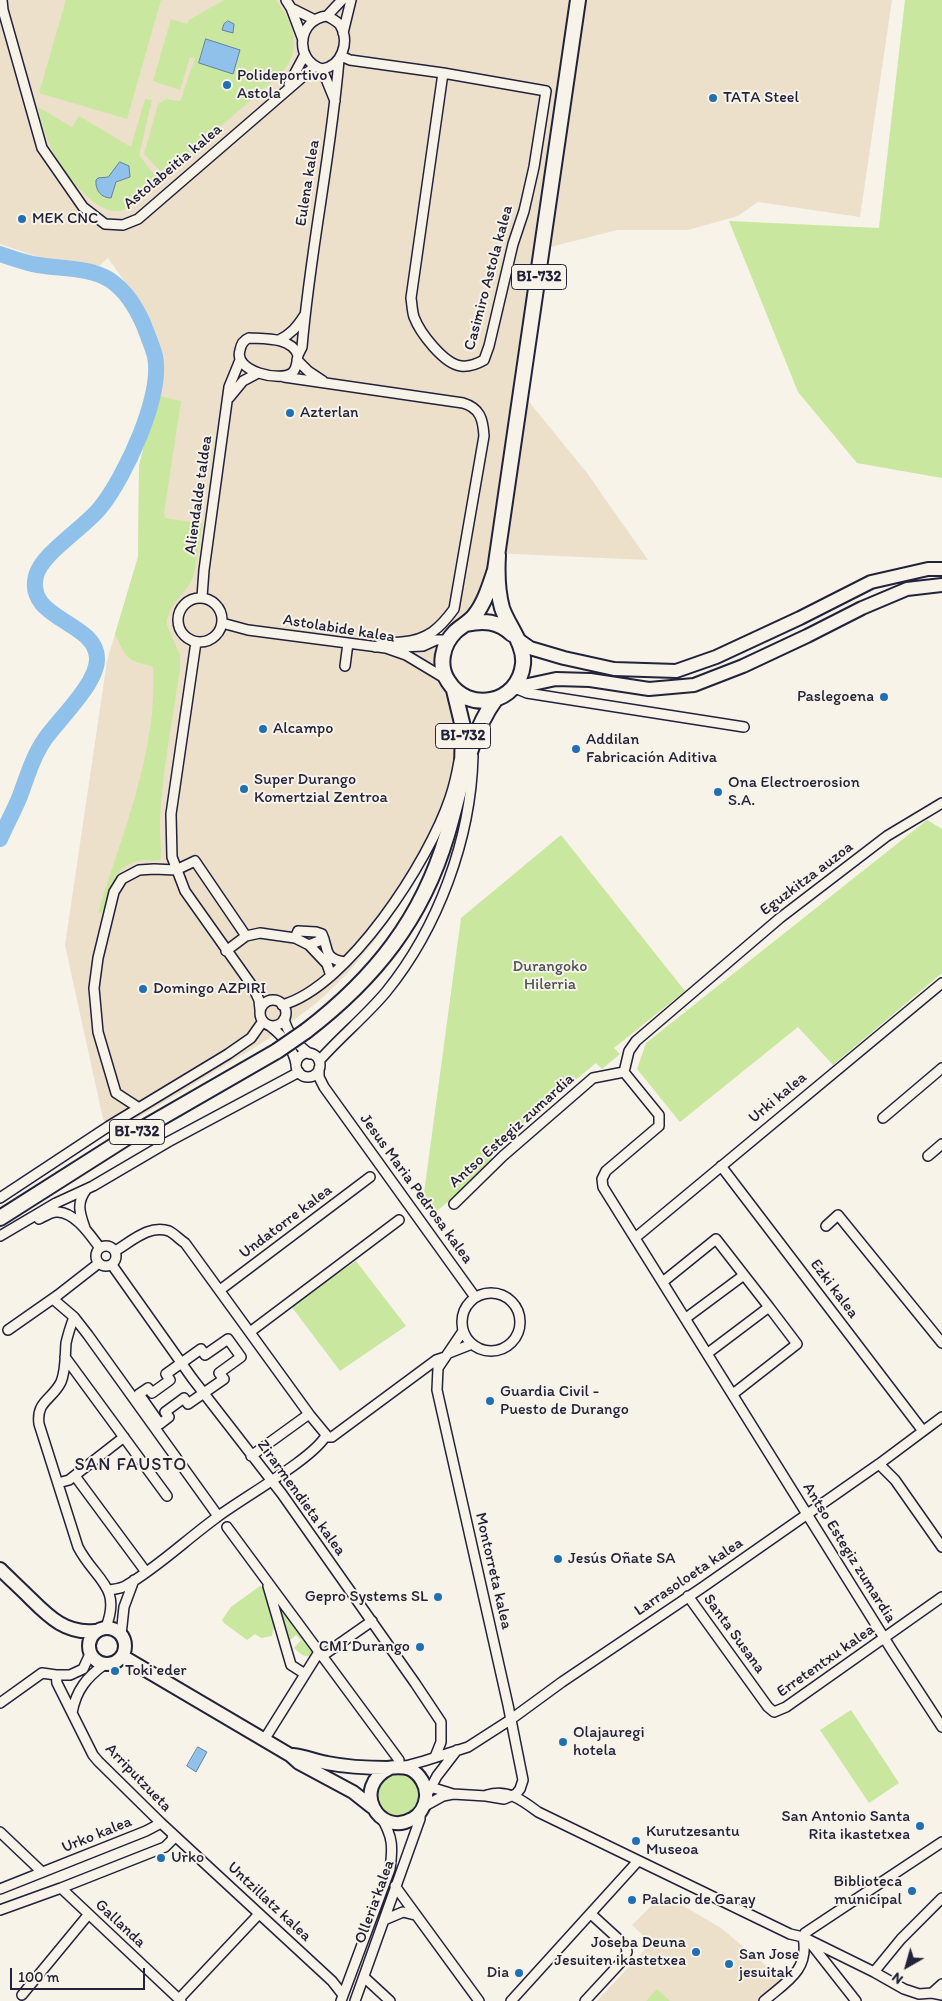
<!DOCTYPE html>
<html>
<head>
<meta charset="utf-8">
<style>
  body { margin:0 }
  #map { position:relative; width:942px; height:2001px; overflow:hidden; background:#f7f3e8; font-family:Itim,sans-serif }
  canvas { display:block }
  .north { position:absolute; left:882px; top:1941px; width:50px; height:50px; -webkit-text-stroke:4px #f7f3e8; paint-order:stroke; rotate:218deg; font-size:14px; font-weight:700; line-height:20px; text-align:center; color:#22223b }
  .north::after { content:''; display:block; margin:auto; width:18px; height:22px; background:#22223b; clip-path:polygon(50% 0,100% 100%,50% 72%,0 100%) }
  .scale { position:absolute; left:10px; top:1968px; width:135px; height:22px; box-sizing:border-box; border:2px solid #22223b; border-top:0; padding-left:6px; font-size:15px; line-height:18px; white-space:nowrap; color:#22223b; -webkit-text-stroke:4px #f7f3e8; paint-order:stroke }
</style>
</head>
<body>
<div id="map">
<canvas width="942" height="2001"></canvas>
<div class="north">N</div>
<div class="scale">100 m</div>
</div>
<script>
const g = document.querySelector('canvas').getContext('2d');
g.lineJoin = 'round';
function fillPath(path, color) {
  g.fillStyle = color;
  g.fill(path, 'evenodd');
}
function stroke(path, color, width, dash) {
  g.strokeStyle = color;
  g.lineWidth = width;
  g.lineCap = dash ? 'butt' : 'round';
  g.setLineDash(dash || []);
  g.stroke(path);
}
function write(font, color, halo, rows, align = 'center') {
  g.font = font + ' Itim,sans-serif';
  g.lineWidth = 4;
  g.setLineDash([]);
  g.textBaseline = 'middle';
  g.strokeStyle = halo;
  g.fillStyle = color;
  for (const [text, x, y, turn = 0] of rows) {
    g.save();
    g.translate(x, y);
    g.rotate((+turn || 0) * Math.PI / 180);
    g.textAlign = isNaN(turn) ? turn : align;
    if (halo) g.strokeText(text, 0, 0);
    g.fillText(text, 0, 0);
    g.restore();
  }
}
fillPath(new Path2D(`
  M0,0H892L860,217L758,202L738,216L688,230H617L535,251L517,387L587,473L648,560L491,553L490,564L479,601L438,635L436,678L452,705L458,743L434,847L407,893L379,935L348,973L318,1002L267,1040L113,1133L103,1119L65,945L107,661L138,557L139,466L161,376L159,352L152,332L127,285L108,258L97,268L47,260L0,244Z
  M663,1894L721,1928L782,1979L757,2001H597L651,1943L632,1925Z`), '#ece0cb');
fillPath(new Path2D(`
  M66,0H161L127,119L39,93Z
  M224,0H276C294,25 304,50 279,76L164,175L144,154L158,104L167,99L179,101L181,99L195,58L190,57L180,90L153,81L171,19L187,24L189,20Z
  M905,0H942V478L857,463L798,392L729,221L879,228Z
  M145,99L152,100L139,155L159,181C149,189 131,209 119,211C94,215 60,168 51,148C45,135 41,121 38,107L72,127L79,116L131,147Z
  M156,395L181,401L164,513L165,518L203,524L194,574L190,584L173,605L167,619V625L180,655V668C173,719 162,771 160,822C159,832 163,854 160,860C154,861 149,860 144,860C115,863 109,888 103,912L98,913C122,833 158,752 153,667C126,659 127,660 115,634L138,557L139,466Z
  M927,820L942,829V973L833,1065L798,1027L680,1122L637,1069L646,1043Z
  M561,835L685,991L614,1048L620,1054L602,1069L596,1063L486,1154L492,1157L491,1164L435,1213L422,1208L461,918Z
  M356,1261L406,1326L340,1371L291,1306Z
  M260,1586L265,1588L277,1625L273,1630L272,1636L261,1638L255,1634L247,1640L224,1623L222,1620L231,1607Z
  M279,1605L287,1611L289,1621C299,1624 305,1635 307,1645L317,1653C305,1659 303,1656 294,1648L301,1640L296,1635L288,1642L277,1606Z
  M851,1710L899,1783L869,1803L820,1730Z
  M377 1795a21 21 0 1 1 42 0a21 21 0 1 1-42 0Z
  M657,1989L670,2001H646Z`), '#c9e79e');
const water = new Path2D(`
  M228,21L234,24L233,33L222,30L224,24Z
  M206,39L240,50L233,74L199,63Z
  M120,162L129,166L130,177L116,182L111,198C101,198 95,190 96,180L98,178L108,177Z
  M198,1747L207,1752L196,1772L187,1766Z`);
fillPath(water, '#8fc1eb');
stroke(water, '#6381a5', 1);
stroke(new Path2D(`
  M0,254C12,258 25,263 38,265C61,269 89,267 110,280C126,291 135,306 143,323C147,334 152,345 155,356C163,396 125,477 100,508C84,528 41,554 36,576C25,620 96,621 97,658C98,683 59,719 45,739C33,756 27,777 20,796C14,811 6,825 0,839`), '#8fc1eb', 16);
const street = new Path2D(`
  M2,0L3,10L42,148L83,207L105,224L123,225L138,219L314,67
  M286,0L291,8L303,40
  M291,8L315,20
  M327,16C332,19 337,21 340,25C350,42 342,66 322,69C293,60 298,19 327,16Z
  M327,16L342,0
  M343,33L351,0
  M341,56L350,60L443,73L546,91L534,167L524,211L513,244L489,346L484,360C477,364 469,367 461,366C444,364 420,333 414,317C412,311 412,304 411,298L443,73
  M322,69L335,101
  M289,84L304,56
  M249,338C265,339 291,337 298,355C297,361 297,369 292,373C281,382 233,372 240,350C241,344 244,340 249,338Z
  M279,340C291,334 297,327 304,316
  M298,355L302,347C310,251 331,156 339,60
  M297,360L308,371L323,381
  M284,377L463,403C480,408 483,419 484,436L454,609C440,628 428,640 402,642C392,643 385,642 375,647
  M229,398L243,381L258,373
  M202,597L204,570L229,387L240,360
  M178 620a22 22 0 1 1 44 0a22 22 0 1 1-44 0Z
  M222,623L248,630L386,648L406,655L446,679
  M196,642L171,814L172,857L185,891L253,987L259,1000L260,1010
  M401,647L423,646L436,640H448
  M345,666L348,643
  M515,688L527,693L744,727
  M295,938L298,931L316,932L322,934C329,949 323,959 345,962
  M309,945L327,964L331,976
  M226,951L246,936L260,933L295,938L309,945L324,939
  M260 1013a13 13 0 1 1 26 0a13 13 0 1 1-26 0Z
  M282,1005C348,987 429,861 450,798C454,786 457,773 459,761
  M284,1019C288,1034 297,1045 310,1054
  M270,1026C283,1036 293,1048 296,1064
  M296 1065a12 12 0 1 1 24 0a12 12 0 1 1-24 0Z
  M319,1061C340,1037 365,1017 386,992C438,928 471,839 473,756
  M319,1068V1077L324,1087L475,1297
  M624,1072L629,1051L636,1041L780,918L887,836L942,803
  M139,1108L116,1093L98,1032L94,988L98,958L114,892L122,879L139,870L154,869L176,870L195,861L246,936
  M883,1118L942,1068
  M928,1156L942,1144
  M721,1166L923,1431
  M0,1198L109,1126L228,1054L251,1038L263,1021
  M454,1204L503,1156L593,1078L624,1072L659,1115V1126L606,1171L602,1179L603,1187L893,1652L942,1727
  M39,1219C45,1216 52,1211 58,1212C76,1213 90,1235 100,1248
  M826,1226L838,1215L942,1343
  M85,1228C80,1214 76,1203 86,1190
  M0,1236L56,1203L93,1186L168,1142L299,1072
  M635,1238L942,983
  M96 1256a10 10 0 1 1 20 0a10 10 0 1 1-20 0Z
  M115,1251C131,1242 149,1224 169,1231C175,1234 180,1240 185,1243L309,1414L251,1456
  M112,1265L192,1378L282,1494L415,1683L441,1722V1742L435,1757
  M664,1281L716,1239L744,1275
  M220,1290L370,1177
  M462 1322a29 29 0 1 1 58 0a29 29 0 1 1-58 0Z
  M53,1299L74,1317L88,1335L218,1516
  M74,1317C71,1325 68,1334 66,1343C65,1355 66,1370 61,1382C52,1400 36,1401 39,1424L78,1547C95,1580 122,1586 106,1627
  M686,1318L744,1275L769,1307L708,1353
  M8,1330L58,1295L99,1263
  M250,1332L399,1220
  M228,1339L241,1357L219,1373L224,1379L188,1404L184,1398L165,1412L169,1417L160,1424L139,1394L148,1388L152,1393L170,1380L166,1374L201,1349L205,1355Z
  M449,1353L472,1344
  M65,1357L167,1496
  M733,1394L797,1344L769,1307
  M309,1414L328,1437H332L436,1360L445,1357
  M879,1464L895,1480L942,1547
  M75,1476L146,1572
  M58,1483L69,1480L124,1437
  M227,1527L399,1760
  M268,1586L291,1665L305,1674
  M109,1590C115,1589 121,1589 127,1585C158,1567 187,1539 216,1518C239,1500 316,1457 326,1435
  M688,1596L768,1707L774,1712L786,1707L942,1597
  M121,1635L124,1607L134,1580
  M322,1656L372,1621
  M56,1675H70L83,1669L90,1654
  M0,1703L42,1673L56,1675L57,1683L93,1755L98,1761L161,1823L332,1981L343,1995
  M72,1713C76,1690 87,1677 105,1664
  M264,1740L319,1652
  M402,1767L424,1761L468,1747L510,1720L562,1682L703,1587L879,1464L942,1417
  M424,1785L453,1794L486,1796L504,1799L516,1794L520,1789L523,1780L508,1705L437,1390L438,1368L463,1331
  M429,1791L437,1776L457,1750
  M487,1795C508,1789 522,1800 538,1812L790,1934L803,1937L874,1972L904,1989L919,1994L932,1993L942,1995
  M423,1807L443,1796L453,1794
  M0,1832L42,1872
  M395,1886L479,2001
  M61,1888L181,2001
  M0,1889L146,1831L161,1823
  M0,1910L61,1888L165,1847L172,1840L173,1834
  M384,1920L403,1912L415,1915
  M812,1945L856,2001
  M874,1972L901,1939L942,1898
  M364,1977L390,2001
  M932,1993L942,1984
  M22,1995L88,1915
  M179,1999L259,1914
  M341,2001L390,1869C393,1847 393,1837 381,1817
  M355,2001L420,1819V1812
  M511,2001L638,1861
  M585,2001L623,1960L627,1952L626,1946L591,1914
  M764,2001C786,1982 810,1970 803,1937L805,1933L942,1842`);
const secondary = new Path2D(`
  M516,638L530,648L564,658L614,669L676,671L716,657L800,618L871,582L928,569H942
  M514,688L556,679L590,680L649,689L694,685L743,666L807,636L862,608L907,589L942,585
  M0,1569C10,1579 21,1589 31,1599C50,1618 67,1634 95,1631
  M89 1646a18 18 0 1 1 36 0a18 18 0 1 1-36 0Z
  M122,1656L290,1755L299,1763L353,1792L372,1807
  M293,1755C305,1756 315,1761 327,1763C347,1767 367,1768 388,1768C395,1767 402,1766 410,1769C420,1774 427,1786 426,1797C425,1806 420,1815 412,1819C379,1838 350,1787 390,1768`);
const primary = new Path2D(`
  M498,555C497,572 497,590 502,608C508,626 525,644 523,664C519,704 468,714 448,681C438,666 442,645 455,632C461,626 469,623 475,615C485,602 490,585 495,570L578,0
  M466,624C484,620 498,621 512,634
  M454,690L463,727L462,767
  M306,1031C375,978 422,919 447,835C460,792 469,735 495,700
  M0,1218L126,1138L277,1051`);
stroke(street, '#22223b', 12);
stroke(secondary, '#22223b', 16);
stroke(primary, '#22223b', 18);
stroke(street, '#f7f3e8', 9);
stroke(secondary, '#f7f3e8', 12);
stroke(primary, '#f7f3e8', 14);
const primaryBridge = new Path2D(`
  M277,1051L306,1031`);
stroke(primaryBridge, '#22223b', 18, []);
stroke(primaryBridge, '#f7f3e8', 14);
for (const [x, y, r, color] of [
  [227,85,5,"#1f6fb2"],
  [713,98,5,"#1f6fb2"],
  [22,219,5,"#1f6fb2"],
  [290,413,5,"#1f6fb2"],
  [884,697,5,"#1f6fb2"],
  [263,729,5,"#1f6fb2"],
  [576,749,5,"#1f6fb2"],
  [244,789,5,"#1f6fb2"],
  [718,792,5,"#1f6fb2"],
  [143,989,5,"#1f6fb2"],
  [490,1401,5,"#1f6fb2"],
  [558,1559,5,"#1f6fb2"],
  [438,1597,5,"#1f6fb2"],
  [420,1647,5,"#1f6fb2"],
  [115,1671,5,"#1f6fb2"],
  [563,1742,5,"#1f6fb2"],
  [920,1826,5,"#1f6fb2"],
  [636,1841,5,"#1f6fb2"],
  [161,1858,5,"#1f6fb2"],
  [912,1891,5,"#1f6fb2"],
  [632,1900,5,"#1f6fb2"],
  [696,1952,5,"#1f6fb2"],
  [729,1964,5,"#1f6fb2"],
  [519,1973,5,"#1f6fb2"]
]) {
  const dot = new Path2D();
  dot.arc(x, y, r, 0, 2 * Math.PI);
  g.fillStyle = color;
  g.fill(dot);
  stroke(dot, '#f7f3e8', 2);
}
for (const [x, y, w] of [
  [539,277,55],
  [463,736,55],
  [137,1132,55]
]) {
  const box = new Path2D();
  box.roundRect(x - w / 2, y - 12.5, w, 25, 4);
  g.fillStyle = '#f7f3e8';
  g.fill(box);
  stroke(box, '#22223b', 1);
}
write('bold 15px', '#22223b', null, [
  ["BI-732",539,277],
  ["BI-732",463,736],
  ["BI-732",137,1132]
]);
write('16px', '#22223b', '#f7f3e8', [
  ["Polideportivo",237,76],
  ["Astola",237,94],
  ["TATA Steel",723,98],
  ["MEK CNC",32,219],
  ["Azterlan",300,413],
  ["Paslegoena",874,697,"right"],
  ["Alcampo",273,729],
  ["Addilan",586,740],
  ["Fabricación Aditiva",586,758],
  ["Super Durango",254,780],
  ["Komertzial Zentroa",254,798],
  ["Ona Electroerosion",728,783],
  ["S.A.",728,801],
  ["Domingo AZPIRI",153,989],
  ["Guardia Civil -",500,1392],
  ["Puesto de Durango",500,1410],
  ["Jesús Oñate SA",568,1559],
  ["Gepro Systems SL",428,1597,"right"],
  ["CMI Durango",410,1647,"right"],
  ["Toki eder",125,1671],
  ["Olajauregi",573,1733],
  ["hotela",573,1751],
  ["San Antonio Santa",910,1817,"right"],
  ["Rita ikastetxea",910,1835,"right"],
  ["Kurutzesantu",646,1832],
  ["Museoa",646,1850],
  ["Urko",171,1858],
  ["Biblioteca",902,1882,"right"],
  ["municipal",902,1900,"right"],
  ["Palacio de Garay",642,1900],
  ["Joseba Deuna",686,1943,"right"],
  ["Jesuiten ikastetxea",686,1961,"right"],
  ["San Jose",739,1955],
  ["jesuitak",739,1973],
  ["Dia",509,1973,"right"]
], 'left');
write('16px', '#22223b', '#f7f3e8', [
  ["Astolabeitia kalea",173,167,-40],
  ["Eulena kalea",308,183,-81],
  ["Casimiro Astola kalea",489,278,-75],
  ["Aliendalde taldea",199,495,-82],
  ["Astolabide kalea",339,629,9],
  ["Eguzkitza auzoa",807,879,-37],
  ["Urki kalea",778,1098,-40],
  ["Antso Estegiz zumardia",512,1131,-42],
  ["Jesus Maria Pedrosa kalea",416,1189,54],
  ["Undatorre kalea",286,1222,-37],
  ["Ezki kalea",834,1289,53],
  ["Zirarmendieta kalea",301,1498,54],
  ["Antso Estegiz zumardia",849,1553,58],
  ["Montorreta kalea",493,1571,77],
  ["Larrasoloeta kalea",689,1577,-34],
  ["Santa Susana",734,1634,54],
  ["Erretentxu kalea",826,1661,-35],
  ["Arriputzueta",138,1778,46],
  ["Urko kalea",97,1835,-22],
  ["Untzillatz kalea",269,1902,43],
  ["Olleria kalea",375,1902,-70],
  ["Gallanda",120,1924,43]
]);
write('16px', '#4c5354', '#f7f3e8', [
  ["Durangoko",550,967],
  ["Hilerria",550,985]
]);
g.letterSpacing = '1px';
write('18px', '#22223b', '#f7f3e8', [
  ["SAN FAUSTO",131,1465]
]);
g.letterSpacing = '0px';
</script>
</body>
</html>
